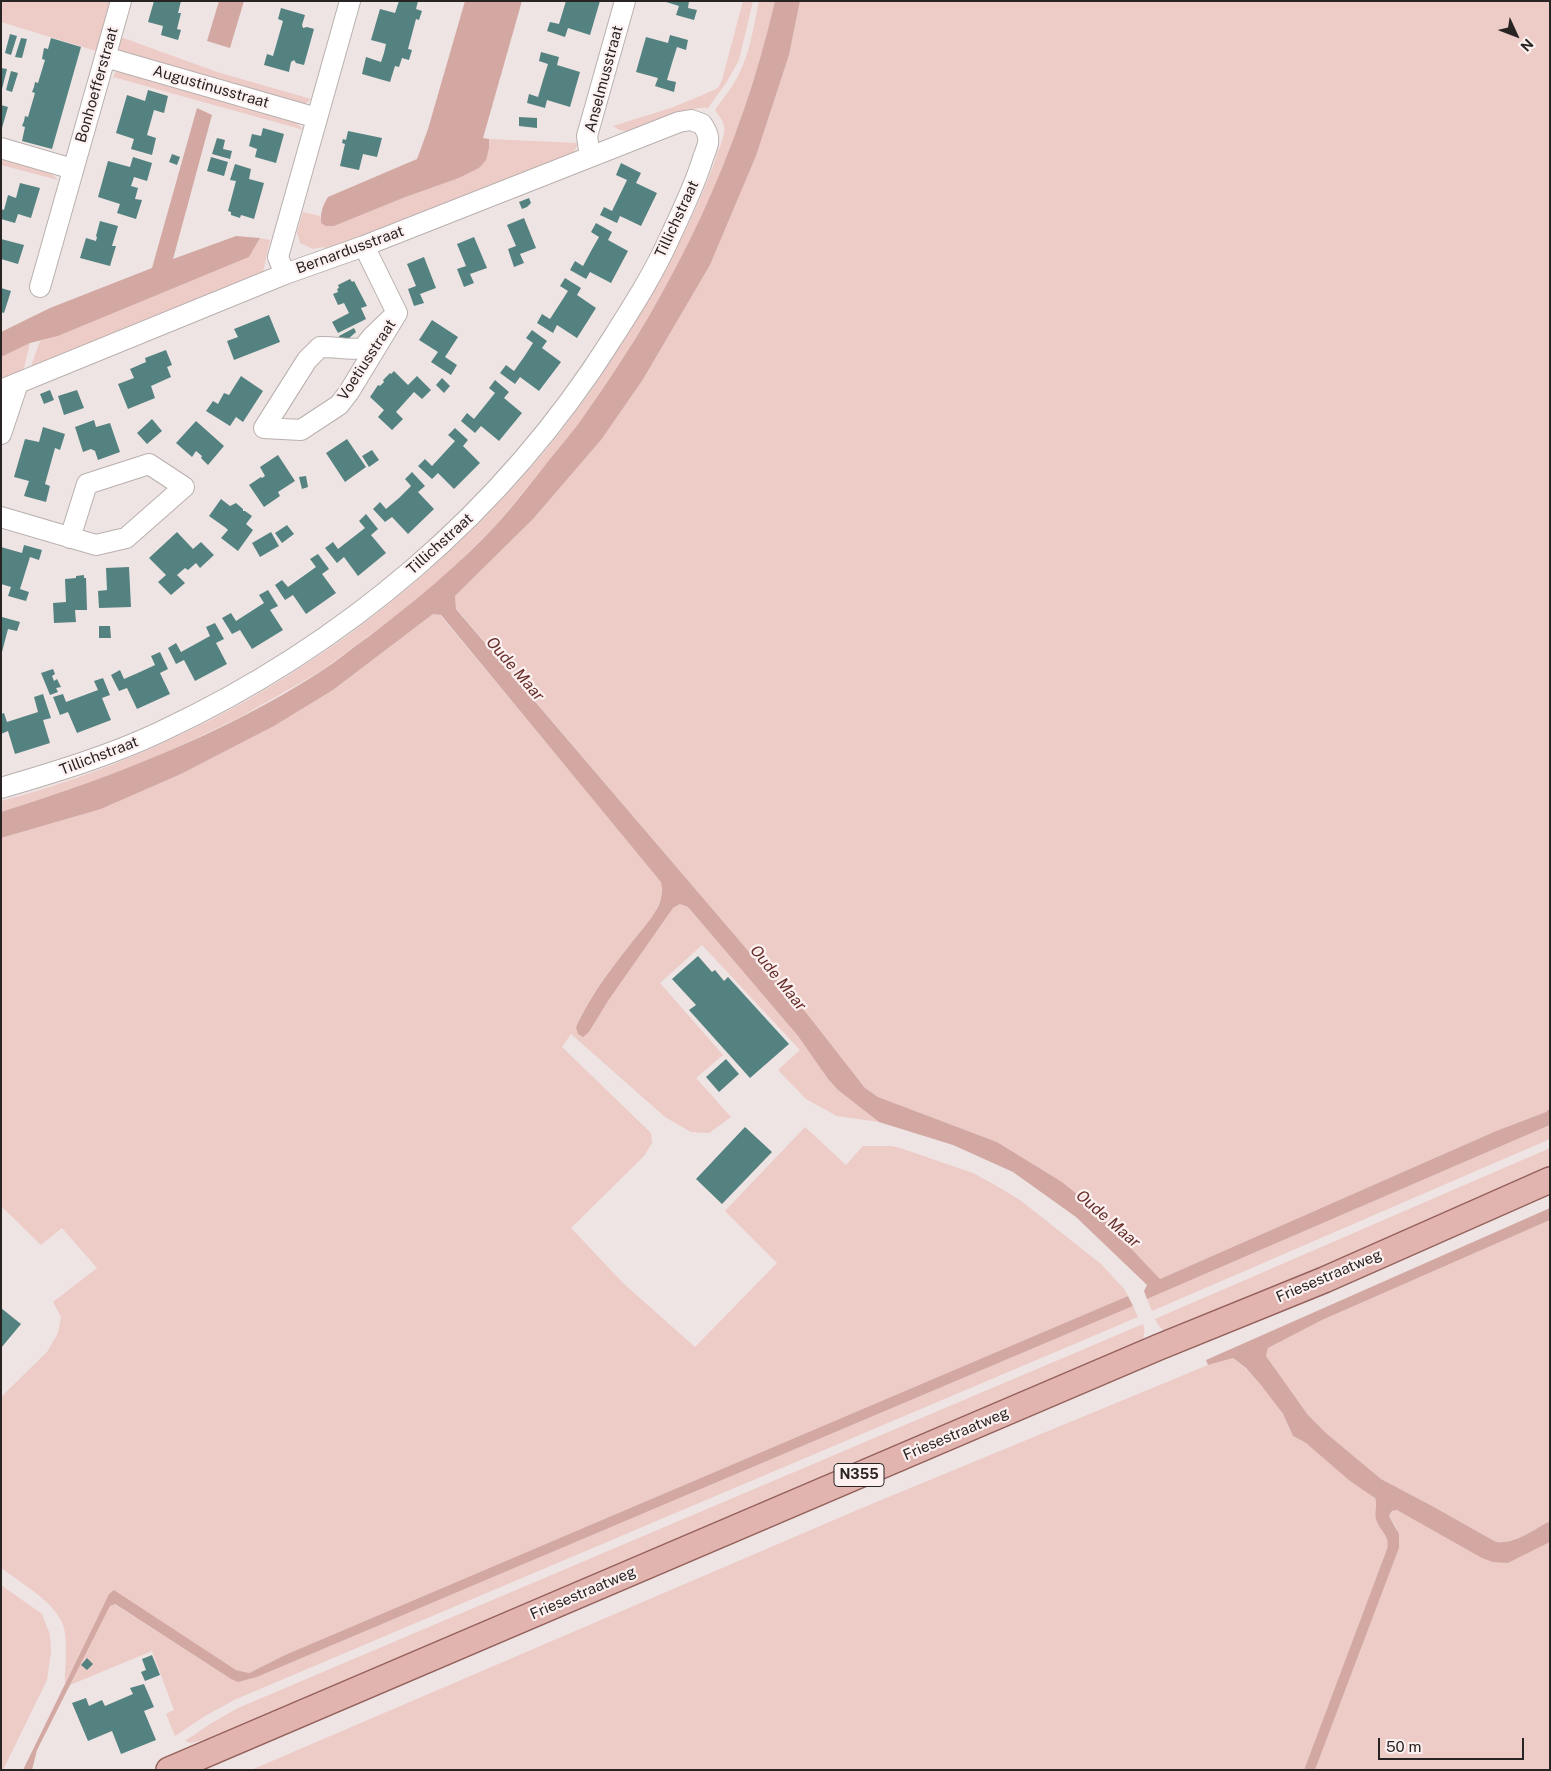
<!DOCTYPE html>
<html>
<head>
<meta charset="utf-8">
<style>
  body { margin:0 }
  #map { position:relative; width:1551px; height:1771px; overflow:hidden; background:#eee4e3; font-family:"Public Sans",sans-serif }
  canvas { display:block }
  .frame { position:absolute; inset:0; border:2px solid #282423; pointer-events:none }
  .north { position:absolute; left:1491px; top:10px; width:50px; height:50px; -webkit-text-stroke:4px #fcf1f0; paint-order:stroke; rotate:133deg; font-size:14px; font-weight:700; line-height:20px; text-align:center; color:#282423 }
  .north::after { content:''; display:block; margin:auto; width:18px; height:22px; background:#282423; clip-path:polygon(50% 0,100% 100%,50% 72%,0 100%) }
  .scale { position:absolute; left:1378px; top:1738px; width:146px; height:22px; box-sizing:border-box; border:2px solid #282423; border-top:0; padding-left:6px; font-size:15px; line-height:18px; white-space:nowrap; color:#282423; -webkit-text-stroke:4px #fcf1f0; paint-order:stroke }
</style>
</head>
<body>
<div id="map">
<canvas width="1551" height="1771"></canvas>
<div class="frame"></div>
<div class="north">N</div>
<div class="scale">50 m</div>
</div>
<script>
const g = document.querySelector('canvas').getContext('2d');
g.lineJoin = 'round';
function fillPath(path, color) {
  g.fillStyle = color;
  g.fill(path, 'evenodd');
}
function stroke(path, color, width, dash) {
  g.strokeStyle = color;
  g.lineWidth = width;
  g.lineCap = dash ? 'butt' : 'round';
  g.setLineDash(dash || []);
  g.stroke(path);
}
function write(font, color, halo, rows, align = 'center') {
  g.font = font + ' "Public Sans",sans-serif';
  g.lineWidth = 4.5;
  g.setLineDash([]);
  g.textBaseline = 'middle';
  g.strokeStyle = halo;
  g.fillStyle = color;
  for (const [text, x, y, turn = 0] of rows) {
    g.save();
    g.translate(x, y);
    g.rotate((+turn || 0) * Math.PI / 180);
    g.textAlign = isNaN(turn) ? turn : align;
    if (halo) g.strokeText(text, 0, 0);
    g.fillText(text, 0, 0);
    g.restore();
  }
}
fillPath(new Path2D(`
  M1,1H111L96,51L1,22Z
  M743,1H753L739,60L726,83L708,108C681,104 635,145 613,126L671,108L705,94L718,88L722,80Z
  M759,1H775L766,41L740,122L724,166L706,208L672,277L625,356L585,416L498,523L448,573L398,614L321,671L242,716L153,759L69,790L1,812V801C211,746 400,622 540,457C596,391 640,317 680,240C694,214 706,186 716,158C718,150 723,142 724,133C726,124 720,117 715,110C723,98 733,87 739,74C750,52 754,25 759,1Z
  M800,1H1550V1108L1546,1112L1496,1131L1160,1279L1087,1203L1062,1182L997,1142L878,1097L865,1088L797,1001L750,953L456,608L455,596L533,519L601,440L642,381L710,265L756,156L789,55Z
  M118,36L217,72L311,99L304,105L122,54C118,48 116,44 118,36Z
  M116,71L124,72L292,119L304,130L113,77Z
  M489,139L578,143L574,152L566,159L328,252L324,247L313,249L300,243L297,232L303,212L320,216L321,223L334,226L403,198L459,178L479,168L489,148Z
  M1,158L50,172L58,180L1,165Z
  M260,238L270,240L263,272L258,279L30,369L40,341L58,336L249,257Z
  M30,343L23,372L1,381V357Z
  M433,614L440,615L662,882C663,889 662,895 660,901C655,916 638,934 629,946C609,971 589,997 576,1027L589,1032L608,1001L673,908L680,904L688,907L798,1036L828,1079L838,1090L879,1122L837,1116L806,1099L778,1070L800,1050L702,945L660,983L723,1055L696,1078L731,1117L709,1133L691,1132L665,1117L571,1034L562,1047L651,1133L652,1143L644,1156L571,1228L624,1284L695,1347L777,1263L725,1211L805,1127L846,1165L863,1146H891L900,1148L973,1173L995,1185L1020,1200L1101,1264L1125,1290L1128,1296L285,1655L249,1673L236,1670L114,1590L109,1594L65,1683C65,1668 68,1639 63,1625C55,1602 21,1583 1,1568V1397L47,1352L58,1333L61,1317L53,1302L97,1268L62,1228L41,1245L1,1206V838L101,809L181,774L274,726L333,690Z
  M1550,1125V1139L1152,1311L1147,1299Z
  M1550,1148V1167L1170,1332C1162,1331 1158,1326 1155,1319Z
  M1550,1220V1521C1533,1530 1516,1544 1496,1542L1434,1507L1381,1479L1326,1433L1308,1415L1266,1356L1268,1348L1322,1320Z
  M1133,1306L1138,1317L234,1700L205,1716L175,1736L166,1714L174,1710L152,1651L70,1685L110,1606L114,1604L231,1679C240,1682 247,1680 257,1677Z
  M1143,1324C1146,1332 1144,1338 1140,1345L221,1736L191,1743L185,1741L210,1724L238,1708Z
  M1233,1358C1253,1373 1270,1394 1283,1415C1288,1422 1289,1433 1296,1438C1299,1440 1303,1441 1306,1443C1330,1461 1351,1481 1375,1498C1378,1504 1375,1508 1376,1514C1378,1528 1390,1533 1387,1549L1304,1770H251L862,1508L1208,1365Z
  M1397,1510L1508,1563L1550,1542V1770H1315L1399,1548L1396,1527L1389,1516L1393,1511Z
  M1,1585L42,1614L50,1635L51,1652L47,1680L3,1770H1Z`), '#edcbc7');
fillPath(new Path2D(`
  M219,1H244L230,48L207,41Z
  M465,1H522L483,138L489,139V148L486,160L479,168L459,178L403,198L334,226H326L321,223C320,213 323,205 328,197L417,159L428,129Z
  M775,1H800L789,55L756,156L710,265L642,381L601,440L533,519L455,596L456,609L750,953L797,1001L865,1088L878,1097L997,1142L1062,1182L1087,1202L1160,1279L1496,1131L1546,1112L1550,1108V1125L1147,1299L1144,1291L1147,1285L1076,1217L1013,1172L953,1145L879,1122L838,1090L828,1079L798,1036L688,907L680,904L673,908L608,1001L589,1032L583,1037L578,1034L576,1027C589,998 609,971 629,946C638,934 655,916 660,902C662,895 663,889 661,882L441,615L433,614L333,690L274,726L181,774L101,809L1,838V812C112,777 222,735 320,672C337,661 352,648 368,637C414,602 458,566 497,524C514,505 530,484 546,464C559,447 574,431 586,413C676,287 740,152 775,1Z
  M197,108L212,115L173,259L236,236L260,238L249,257L58,336L30,343L1,357V332L50,308L152,268Z
  M1550,1208V1220L1322,1320L1268,1348L1266,1356L1308,1415L1326,1433L1381,1479L1434,1507L1496,1542C1516,1544 1533,1530 1550,1521V1542L1508,1563L1493,1562L1482,1558L1397,1510L1392,1511L1389,1516L1399,1534V1548L1315,1770H1304L1387,1549C1390,1534 1380,1532 1376,1519C1374,1511 1378,1505 1375,1498L1350,1481L1306,1443L1293,1436L1283,1414L1261,1385L1246,1368L1233,1358L1208,1365L1206,1360Z
  M1128,1296L1133,1306L257,1677L238,1682L231,1679L115,1604L110,1606L37,1750L32,1770H23L109,1594L114,1590L236,1670L249,1673L285,1655Z`), '#d3a8a3');
fillPath(new Path2D(`
  M154,1H181L178,13H181L177,29L181,30L178,40L161,35L163,26L148,22Z
  M399,1H418L416,9L422,11L419,20L416,19L408,49L412,50L409,60L402,58L399,67L395,66L390,82L362,74L366,57L381,62L384,53L386,44L371,40L380,9L395,13Z
  M566,1H600L590,35L568,28L565,37L547,31L550,22L559,24Z
  M663,1H689L688,8L697,10L694,20L676,15L679,6Z
  M281,8L305,15L302,25L303,28L307,27L314,29L304,65L296,63L294,60L291,62L289,72L264,65L267,54L273,56L283,21L278,19Z
  M10,34L17,36L11,55L5,53Z
  M670,35L688,40L686,50L677,47L672,63L667,80L676,82L674,92L655,86L658,78L636,72L646,37L668,43Z
  M21,38L27,39L22,58L15,57Z
  M51,38L81,47L52,149L22,141L25,127L22,126L24,121L25,116L28,117L35,93L32,92L34,87L35,82L38,83L45,60L42,59L44,48L48,49Z
  M541,52L559,57L557,65L580,72L570,107L547,100L545,108L527,103L529,94L538,97L543,80L548,64L539,61Z
  M1,68L7,69L2,89L1,88Z
  M11,71L18,73L12,92L6,90Z
  M148,90L168,96L164,113L154,110L147,135L156,138L152,155L131,149L134,139L116,133L127,95L145,101Z
  M1,105L8,107L2,128H1Z
  M519,117L537,118V128L519,126Z
  M263,128L284,134L276,163L255,157L257,149L249,146L252,134L261,136Z
  M348,131L382,138L377,157L363,154L359,170L340,166L345,144L342,143L343,139L346,140Z
  M217,138L225,140L223,149L232,151L230,159L212,154Z
  M172,154L180,157L177,165L169,162Z
  M133,157L152,163L147,181L134,177L131,186L138,188L135,199L142,200L136,219L117,213L120,204L98,197L108,161L130,167Z
  M211,157L228,162L224,176L207,171Z
  M621,163L641,173L636,183L657,193L641,226L620,216L617,223L600,215L604,207L612,211L627,180L616,175Z
  M235,164L251,169L249,179L264,183L254,219L241,215L240,218L231,215V212L228,211L236,181L230,180Z
  M20,183L40,188L31,218L18,214L15,223L1,219V209L4,210L8,195L16,198Z
  M529,198L531,203L527,207L522,209L519,202Z
  M524,218L536,248L520,254L524,263L514,267L508,249L516,246L507,225Z
  M100,221L118,226L112,246H116L110,266L80,258L86,238L96,241L97,237L96,236Z
  M596,223L612,232L608,240L628,251L611,283L590,272L586,279L570,270L575,261L583,266L591,251L599,237L591,232Z
  M474,237L487,268L470,274L474,283L464,287L457,269L466,266L457,244Z
  M1,239L24,245L18,264L1,259Z
  M424,257L436,288L420,294L424,303L414,306L408,289L416,286L407,264Z
  M565,278L581,288L577,295L596,308L577,338L557,325L553,333L537,323L542,314L550,319L568,291L560,286Z
  M350,279L352,282L354,281L367,306L361,308L366,319L338,333L332,322L349,313L344,303L338,305L333,294L338,292L337,289L339,288L338,285Z
  M1,288L11,291L4,313L1,312Z
  M269,315L280,342L234,360L227,341L238,337L234,329Z
  M432,320L458,337L445,357L457,365L451,375L431,362L438,352L419,340Z
  M354,328L356,332L347,340L340,339L339,336Z
  M532,330L547,341L542,348L561,362L539,391L520,377L515,384L500,373L506,365L514,371L524,357L533,343L526,338Z
  M166,350L172,365L167,367L171,377L151,386L155,398L128,409L118,384L134,378L130,369L146,362L145,358Z
  M394,371L408,385L417,376L431,390L422,399L414,392L396,412L403,419L392,430L378,417L384,410L370,397L378,385L380,386L384,382L383,380L390,373L391,374Z
  M241,376L263,391L243,422L236,417L230,426L206,411L213,401L218,404L224,393L229,395Z
  M442,378L450,386L444,393L436,385Z
  M495,380L509,392L504,398L522,413L499,441L481,426L475,433L461,421L467,413L474,419L495,393L489,388Z
  M50,390L54,400L44,404L40,394Z
  M77,390L84,408L64,415L58,396Z
  M152,419L162,431L147,444L137,433Z
  M94,420L96,427L110,423L120,452L98,460L95,451L91,449L83,452L75,427Z
  M196,421L224,446L208,465L201,458L202,456L196,451L192,457L176,443Z
  M43,427L65,434L60,450L55,448L45,484L50,486L46,502L24,496L29,481L14,477L25,439L39,442Z
  M455,428L468,440L463,446L480,463L454,489L438,473L432,479L418,466L425,459L432,466L455,441L448,435Z
  M347,439L366,467L345,482L326,453Z
  M372,450L379,460L369,467L362,456Z
  M278,455L295,481L278,492L280,496L264,507L249,485L261,477L262,478L265,476L260,467Z
  M412,472L425,486L418,492L434,509L408,534L392,517L385,522L373,509L380,502L386,509L399,498L411,486L405,479Z
  M306,476L308,487L302,489L299,477Z
  M221,499L230,506L236,503L243,509V511H245L252,516L246,524L253,530L238,551L221,538L228,530L226,528L209,516Z
  M366,514L378,529L371,535L386,553L358,576L344,557L337,563L325,548L333,542L338,549L365,528L359,521Z
  M287,525L294,534L282,543L275,533Z
  M177,532L193,549L201,542L214,555L200,568L196,563L188,570L185,568L177,575L185,583L171,595L158,582L166,575L149,558Z
  M271,532L279,546L260,557L252,543Z
  M24,545L42,550L39,560L30,557L20,589L29,592L26,601L8,596L11,587L1,584V547L22,553Z
  M318,554L329,569L322,574L336,593L306,614L293,595L285,600L275,585L282,580L288,587L316,567L310,559Z
  M129,567L131,607L99,608L98,591L107,590L106,568Z
  M84,575V578H86L87,610H75L76,622L54,623L53,603L66,602L65,579L76,578V576Z
  M268,590L278,606L270,610L283,630L252,649L240,630L232,634L222,618L231,613L236,621L264,603L259,595Z
  M2,617L20,622L17,631L8,629L2,652Z
  M215,623L224,639L216,643L227,664L195,681L184,660L176,664L168,648L176,643L181,652L210,636L206,627Z
  M99,626H110L111,638H99Z
  M160,652L168,669L160,673L170,694L137,709L127,688L119,691L111,675L120,670L124,679L140,672L155,665L151,656Z
  M53,669L55,674L52,676L54,681L57,679L61,687L56,688L58,692L50,695L41,673Z
  M103,678L110,695L102,698L111,720L77,733L68,712L60,715L53,697L63,694L66,702L98,690L94,681Z
  M43,694L51,718L43,720L50,743L15,754L8,731L1,734V714L4,713L7,722L38,712L34,697Z
  M698,956L712,972L715,970L724,981L728,977L789,1044L750,1078L689,1010L696,1005L672,979Z
  M726,1059L739,1074L719,1092L706,1077Z
  M745,1127L772,1152L722,1204L696,1179Z
  M1,1308L21,1324L1,1348Z
  M152,1655L160,1675L145,1681L141,1672L146,1670L142,1659Z
  M87,1658L93,1664L87,1670L81,1665Z
  M144,1684L154,1707L144,1711L156,1740L121,1754L112,1731L88,1741L72,1703L86,1698L89,1706L102,1700L105,1706L133,1694L130,1688Z`), '#548280');
const minor = new Path2D(`
  M105,57L317,118
  M1,148L73,169
  M590,157L587,136L625,1
  M364,246L397,313L349,392L339,405L301,430L264,428L307,360L320,347C335,346 348,351 363,348L372,337L397,313
  M285,274L278,257L350,1
  M40,287L121,1
  M1,390L285,274L364,246L679,122L691,120L702,124C706,130 709,135 708,143C707,148 705,153 703,158C695,185 682,211 670,237C654,273 633,306 612,339C503,512 344,646 160,732C109,756 55,772 1,788
  M1,434L18,383
  M1,517L96,545L126,538L184,487L149,464L87,484L70,538`);
const major = new Path2D(`
  M169,1770L1159,1347L1324,1280L1550,1180`);
stroke(minor, '#b9b0ae', 22);
stroke(major, '#94615c', 28);
stroke(minor, '#fff', 20);
stroke(major, '#e2b4af', 25);
for (const [x, y, w] of [
  [859,1475,50]
]) {
  const box = new Path2D();
  box.roundRect(x - w / 2, y - 11.5, w, 23, 4);
  g.fillStyle = '#fcf1f0';
  g.fill(box);
  stroke(box, '#282423', 1);
}
write('bold 14px', '#282423', null, [
  ["N355",859,1475]
]);
write('15px', '#282423', '#fcf1f0', [
  ["Anselmusstraat",604,79,-75],
  ["Bonhoefferstraat",97,85,-74],
  ["Augustinusstraat",211,87,16],
  ["Tillichstraat",677,219,-65],
  ["Bernardusstraat",350,250,-20],
  ["Voetiusstraat",367,360,-57],
  ["Tillichstraat",440,544,-42],
  ["Tillichstraat",99,756,-21],
  ["Friesestraatweg",1329,1276,-23],
  ["Friesestraatweg",956,1434,-23],
  ["Friesestraatweg",583,1593,-23]
]);
write('italic 16px', '#672f2b', '#fcf1f0', [
  ["Oude Maar",515,669,49],
  ["Oude Maar",778,978,51],
  ["Oude Maar",1108,1219,41]
]);
</script>
</body>
</html>
